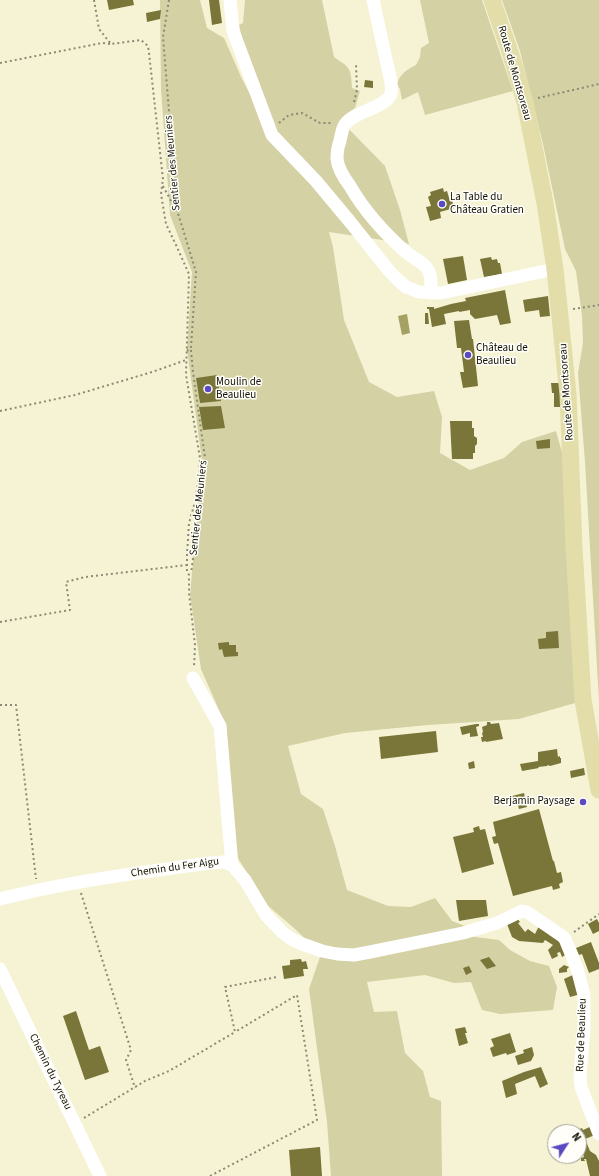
<!DOCTYPE html>
<html>
<head>
<meta charset="utf-8">
<style>
  body { margin:0 }
  #map { position:relative; width:599px; height:1176px; overflow:hidden; background:#f5f3d4; font-family:"Source Sans 3",sans-serif }
  canvas { display:block }
  .north { position:absolute; left:547px; top:1124px; width:40px; height:40px; box-sizing:border-box; background:#fffef8; border:1px solid #a0a098; border-radius:50%; rotate:54deg; font-size:11px; font-weight:700; line-height:16px; text-align:center; color:#121207 }
  .north::after { content:''; display:block; margin:auto; width:14px; height:18px; background:#5b49c1; clip-path:polygon(50% 0,100% 100%,50% 72%,0 100%) }
</style>
</head>
<body>
<div id="map">
<canvas width="599" height="1176"></canvas>
<div class="north">N</div>
</div>
<script>
const g = document.querySelector('canvas').getContext('2d');
g.lineJoin = 'round';
function fillPath(path, color) {
  g.fillStyle = color;
  g.fill(path, 'evenodd');
}
function stroke(path, color, width, dash) {
  g.strokeStyle = color;
  g.lineWidth = width;
  g.lineCap = dash ? 'butt' : 'round';
  g.setLineDash(dash || []);
  g.stroke(path);
}
function write(font, color, halo, rows, align = 'center') {
  g.font = font + ' "Source Sans 3",sans-serif';
  g.lineWidth = 3;
  g.setLineDash([]);
  g.textBaseline = 'middle';
  g.strokeStyle = halo;
  g.fillStyle = color;
  for (const [text, x, y, turn = 0] of rows) {
    g.save();
    g.translate(x, y);
    g.rotate((+turn || 0) * Math.PI / 180);
    g.textAlign = isNaN(turn) ? turn : align;
    if (halo) g.strokeText(text, 0, 0);
    g.fillText(text, 0, 0);
    g.restore();
  }
}
fillPath(new Path2D(`
  M160,0H200L207,28L224,38L242,79L267,125L245,51L239,25L243,23L245,0H322L334,57C350,68 351,67 352,88L360,91L355,108L343,118L341,121L385,166L400,210L409,244L329,232L333,247L344,320L369,382L397,397L434,391L442,417L440,453L470,470L504,458L522,442L556,431L563,456L575,703L519,719L428,725L345,733L288,746L301,794L323,809L335,846L347,890L388,906L411,907L435,898L452,921L468,927L475,937L499,940L510,950L530,961L549,966L557,987L553,1010L500,1014L482,1010L471,982L454,983L425,975L367,982L374,1012L397,1011L405,1053L423,1071L430,1097L441,1101L442,1176H331L327,1122L309,989L321,954L294,928L267,905L236,855L226,726L201,669L190,595L202,461L187,349L192,272L170,215L161,89Z
  M420,0H482L513,91L425,115L418,92L402,100L400,89L397,84C400,74 406,70 416,65L420,57L421,48L429,43Z
  M502,0H599V701L585,462L578,373L583,343L582,316L576,271L565,249L543,144L520,51Z`), '#d4d1a5');
fillPath(new Path2D(`
  M407,314L410,333L402,335L398,316Z`), '#a5a063');
fillPath(new Path2D(`
  M107,0H133L134,5L109,10Z
  M209,0H219L222,23L212,25Z
  M161,10L160,19L147,22L146,13Z
  M365,80L373,81V88L364,87Z
  M443,188L444,192L447,191L450,201L452,200L454,208L440,212L441,218L430,221L426,207L431,206L428,197L431,195L430,192Z
  M463,256L467,280L448,284L443,259Z
  M491,257L492,260L497,259L498,263H500L502,274L484,277L480,259Z
  M505,290L511,323L500,325L497,315L475,319L470,314V310L459,312V311L444,314L446,324L432,327L429,309H427V307H434V309L451,304L466,301L465,298Z
  M548,296L550,316L540,317L539,310L525,312L523,300Z
  M425,313H428L429,324H425Z
  M469,320L472,339H473L478,386L463,388L460,372H464L461,348H457L454,321Z
  M217,375L221,401L200,403L196,378Z
  M551,383H560V407H554V393H552Z
  M221,406L225,428L203,430L199,407Z
  M450,421H472V428H474V436L477,438V444L475,446V453H473V459H452Z
  M550,439V448L537,449L536,441Z
  M558,631L559,648L539,649L538,639L546,638V632Z
  M229,642V645H236V652H238V656L224,657L222,649L219,650L218,643Z
  M487,722H490L491,724L499,723L503,739L486,742V741L482,742L481,737H483L482,733L483,732L482,727L487,725Z
  M476,724H479V726L476,727L478,736L470,737V733L462,735L460,727Z
  M436,731L438,752L381,759L379,737Z
  M557,749L558,757L560,756V758H561V763L550,766L548,765L547,766L538,767L539,768L522,771L520,764L538,761V752Z
  M474,761L475,768L469,769L468,763Z
  M584,768L585,775L571,778L570,771Z
  M524,793L527,807L519,809L517,802L510,803L508,797Z
  M539,809L553,861H554L557,873L561,872L563,882L559,884L560,888L553,890L552,886L513,896L498,843L494,844L492,837L496,836L493,822Z
  M479,826L480,830L485,829L494,864L462,873L453,837L474,832L473,828Z
  M456,900H486L488,916L459,921Z
  M517,918L520,922L518,923L525,932L528,929L535,934L539,926L560,938L567,954L562,957L560,952L557,953L558,956L552,959L548,950L553,945L545,940L543,943L519,941L512,937L507,924Z
  M597,919L599,923V931L593,934L588,924Z
  M591,942L599,963V969L589,973L582,954L579,955L576,948Z
  M489,957L496,966L487,969L480,960Z
  M301,959L302,962L306,961L308,969H303L304,976L284,979L282,966L290,965V960Z
  M564,965L569,967L567,969V972L559,973V969Z
  M469,966L472,972L466,975L463,968Z
  M575,974L581,994L570,997L564,979Z
  M76,1011L89,1050L100,1046L109,1072L85,1080L63,1016Z
  M465,1027L467,1033H465L468,1043L459,1046L455,1029Z
  M510,1033L516,1052L507,1055L506,1053L493,1057L490,1048L494,1046L491,1039Z
  M532,1047L534,1055L531,1061L518,1065L515,1056L524,1053L523,1050Z
  M541,1067L548,1084L540,1088L535,1076L515,1084L517,1094L506,1098L502,1081L524,1072Z
  M592,1126L595,1135L585,1139L590,1151L596,1155L599,1161V1176H590L586,1159H584L585,1161H581V1158L584,1157L579,1143V1132H573L582,1128L583,1130Z
  M320,1147L322,1176H291L289,1150Z`), '#7a7538');
stroke(new Path2D(`
  M94,0L99,29L111,44L141,40L148,46L149,53L163,179L161,194L166,224L176,245L189,274L186,375L200,458L199,477L195,502L189,523L187,555V571L189,575V593L195,645L194,667
  M169,0L163,37L177,210L196,272L191,347L187,351
  M0,63L102,43L111,44
  M538,98L599,84
  M354,102L357,90L356,64
  M279,123L289,115L302,113L320,123H333
  M163,186L176,210
  M573,309L599,305
  M191,350L193,372L206,465L191,573
  M0,411L75,395L152,372L186,360
  M0,622L70,610L66,582L85,577L187,565
  M0,705H16L36,879
  M81,893L131,1050L126,1060L135,1088
  M574,932L599,914
  M84,1118L145,1081L169,1071L235,1032L225,987L277,977
  M210,1176L317,1120L297,995L235,1032`), '#8b8a74', 2, [2, 3]);
stroke(new Path2D(`
  M230,0L233,31L272,135L316,181L351,223L390,272L398,280L406,287L419,292L441,293L555,269
  M373,0L391,82C391,86 392,90 391,94C385,109 352,111 344,126C342,130 341,136 340,141C338,146 337,153 337,159C338,169 344,178 350,186C365,212 384,233 407,253C413,258 421,261 426,267C432,273 431,285 431,293
  M193,678L220,726L232,865
  M0,899C69,881 139,873 209,863L224,862L232,865L245,880L266,915L283,933L293,940L302,944L322,951L337,954L354,955L370,952L463,933L497,923L522,911L527,912L562,936L565,939L577,968L584,995V1028L580,1076L581,1087L599,1134
  M0,969L100,1176`), '#fff', 13);
stroke(new Path2D(`
  M492,0L511,55L525,102L545,203L555,269L568,394L574,547L583,700L599,790`), '#e2dda9', 17);
for (const [x, y, r, color] of [
  [442,204,4,"#5b49c1"],
  [468,355,4,"#5b49c1"],
  [208,389,4,"#5b49c1"],
  [583,802,4,"#5b49c1"]
]) {
  const dot = new Path2D();
  dot.arc(x, y, r, 0, 2 * Math.PI);
  g.fillStyle = color;
  g.fill(dot);
  stroke(dot, '#fffef8', 1.5);
}
write('11px', '#121207', '#fffef8', [
  ["Route de Montsoreau",514,73,74],
  ["Sentier des Meuniers",173,163,-95],
  ["Route de Montsoreau",567,392,-94],
  ["Sentier des Meuniers",199,508,-84],
  ["Chemin du Fer Aigu",175,868,-8],
  ["Rue de Beaulieu",582,1035,-88],
  ["Chemin du Tyreau",50,1072,64]
]);
write('11px', '#121207', '#fffef8', [
  ["La Table du",450,198],
  ["Château Gratien",450,211],
  ["Château de",476,349],
  ["Beaulieu",476,362],
  ["Moulin de",216,383],
  ["Beaulieu",216,396],
  ["Berjamin Paysage",575,802,"right"]
], 'left');
</script>
</body>
</html>
